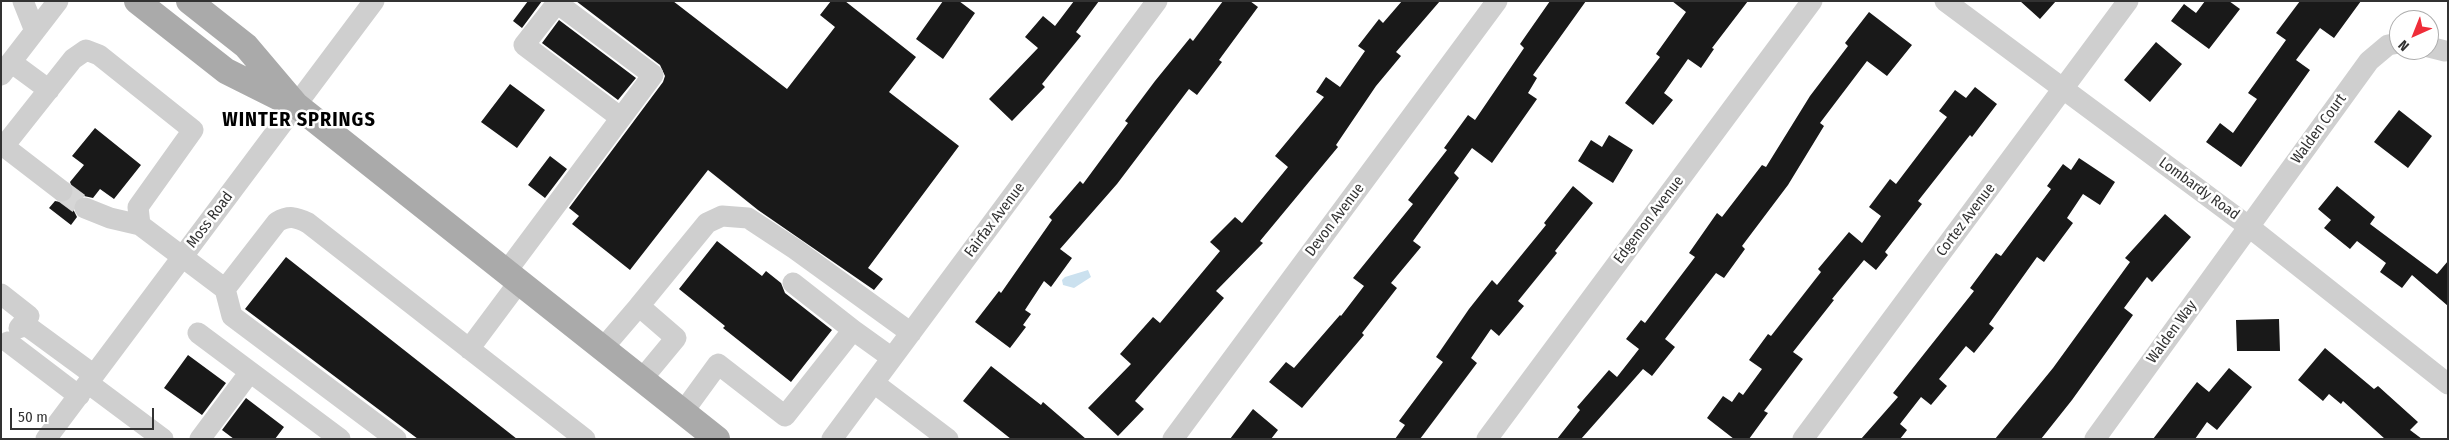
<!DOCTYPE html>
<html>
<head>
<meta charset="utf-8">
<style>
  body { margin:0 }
  #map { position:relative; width:2449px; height:440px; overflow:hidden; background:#fff; font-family:"Fira Sans Condensed",sans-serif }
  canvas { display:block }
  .frame { position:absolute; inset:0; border:2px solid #323232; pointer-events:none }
  .north { position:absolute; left:2389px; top:10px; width:50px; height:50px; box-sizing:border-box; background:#fff; border:1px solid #adadad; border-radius:50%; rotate:224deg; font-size:14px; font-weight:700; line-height:20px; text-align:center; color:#323232 }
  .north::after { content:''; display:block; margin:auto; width:18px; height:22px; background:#ef2d39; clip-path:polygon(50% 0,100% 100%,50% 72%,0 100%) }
  .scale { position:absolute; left:10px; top:408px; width:144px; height:22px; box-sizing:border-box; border:2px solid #323232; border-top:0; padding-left:6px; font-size:15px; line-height:18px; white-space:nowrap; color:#323232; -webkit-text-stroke:4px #fff; paint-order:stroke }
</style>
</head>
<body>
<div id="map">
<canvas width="2449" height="440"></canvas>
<div class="frame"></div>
<div class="north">N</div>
<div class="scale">50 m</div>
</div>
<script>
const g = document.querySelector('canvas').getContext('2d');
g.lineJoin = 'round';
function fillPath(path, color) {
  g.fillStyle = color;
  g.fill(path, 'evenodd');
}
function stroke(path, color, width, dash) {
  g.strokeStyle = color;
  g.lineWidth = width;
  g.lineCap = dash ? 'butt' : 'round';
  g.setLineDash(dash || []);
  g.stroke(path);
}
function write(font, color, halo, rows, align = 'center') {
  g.font = font + ' "Fira Sans Condensed",sans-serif';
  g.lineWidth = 5;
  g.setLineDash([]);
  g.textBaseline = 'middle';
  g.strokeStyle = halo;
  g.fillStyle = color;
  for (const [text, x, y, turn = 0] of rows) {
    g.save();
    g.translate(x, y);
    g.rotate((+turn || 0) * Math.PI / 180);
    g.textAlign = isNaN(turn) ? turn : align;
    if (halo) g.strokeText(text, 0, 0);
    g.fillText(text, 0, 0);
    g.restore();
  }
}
fillPath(new Path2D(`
  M1088,270L1091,277L1074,288L1063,285L1062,280L1065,277Z`), '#cbe1ef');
fillPath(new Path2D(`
  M528,1H542L522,28L513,21Z
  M576,1H673L787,89L835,27L820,15L831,1H845L916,57L889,92L959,146L868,268L883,279L874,290L758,210L708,170L630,270L572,224L579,216L569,208L663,82L665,76L660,65Z
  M943,1H959L975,13L943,59L916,39Z
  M1074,1H1099L1076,32L1081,36L1042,84L1045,87L1012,121L989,99L1038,48L1025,37L1043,16L1055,26Z
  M1223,1H1250L1258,7L1219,60L1222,62L1197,95L1189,89L1117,184L1060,249L1072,258L1051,287L1044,281L1025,310L1031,314L1023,325L1026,327L1010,348L975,322L999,291L1001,293L1052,220L1049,217L1080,181L1083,184L1128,123L1125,121L1155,81L1190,38L1193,41Z
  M1402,1H1440L1396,52L1401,56L1376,86L1336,145L1338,147L1260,241L1263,243L1216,291L1224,298L1135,401L1144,409L1118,436L1088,408L1131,364L1120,354L1153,317L1160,323L1220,251L1210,242L1235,217L1242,223L1288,167L1275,156L1324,97L1316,92L1326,77L1340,87L1365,51L1358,46L1379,19L1383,23Z
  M1550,1H1586L1533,75L1537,78L1528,93L1537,99L1492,163L1472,148L1454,173L1459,178L1413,241L1421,247L1391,283L1397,288L1362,333L1364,335L1302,408L1269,382L1286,362L1294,368L1340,315L1341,316L1364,286L1353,278L1413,204L1408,200L1447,150L1444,148L1468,115L1475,120L1524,48L1520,44Z
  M1672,1H1748L1712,48L1714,49L1701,68L1688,59L1664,93L1673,100L1653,125L1625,103L1660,57L1656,54L1686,12Z
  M2020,1H2056L2040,19Z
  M2205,1H2229L2240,9L2209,49L2171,21L2184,4L2196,13Z
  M2300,1H2361L2334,38L2320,28L2296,60L2310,70L2241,167L2206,142L2220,123L2233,133L2257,99L2248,93L2286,40L2276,33Z
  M1869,12L1912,45L1887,76L1867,61L1820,123L1824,126L1788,185L1742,246L1745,249L1724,278L1716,273L1665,339L1675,347L1652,376L1643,369L1581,439H1557L1580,410L1577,407L1609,370L1617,377L1639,349L1626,339L1641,320L1645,323L1695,257L1689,253L1717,213L1722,217L1762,165L1766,167L1810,96L1848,46L1845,43Z
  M559,20L636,78L618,100L542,43Z
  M2156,42L2182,64L2150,102L2124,80Z
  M510,84L545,110L517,148L481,122Z
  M1975,87L1997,104L1972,137L1970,135L1918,201L1922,204L1885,252L1888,255L1876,270L1864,260L1832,299L1834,300L1793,352L1803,359L1764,411L1768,413L1749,439H1734L1707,418L1723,396L1732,402L1739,392L1743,395L1762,369L1749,360L1768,334L1771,336L1821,272L1818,269L1849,232L1862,243L1881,216L1869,207L1890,179L1896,184L1947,117L1939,111L1955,90L1966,98Z
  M2399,110L2432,136L2408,168L2374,142Z
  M95,128L141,165L114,199L100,189L93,198L84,196L77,199L73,209L77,217L71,225L49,208L55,201L66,203L72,198L74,192L70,182L84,165L72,156Z
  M1609,135L1633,150L1613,183L1578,161L1591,140L1602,147Z
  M550,156L567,169L545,198L528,185Z
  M2079,158L2115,182L2100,205L2083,194L2067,218L2073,223L2044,262L2037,257L1989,324L1994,328L1974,353L1966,346L1939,379L1947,386L1931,405L1921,397L1900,424L1907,430L1900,439H1861L1898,397L1893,393L1974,291L1970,288L1996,253L2001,256L2051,189L2047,186L2063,164L2071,170Z
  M1573,186L1593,203L1555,251L1557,253L1518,301L1524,306L1499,336L1491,329L1471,358L1477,363L1420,439H1395L1405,425L1399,421L1443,362L1436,357L1469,309L1492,280L1497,285L1546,225L1544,223Z
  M2337,186L2375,217L2370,224L2437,274L2448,261V306L2412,275L2402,288L2380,272L2386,263L2357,241L2350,249L2324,228L2331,220L2318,209Z
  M2165,214L2191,237L2152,282L2147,277L2124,308L2133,315L2072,400L2041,439H1995L2053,368L2130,262L2125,258Z
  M717,241L762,276L766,271L781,283L785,293L832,330L791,382L723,328L725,326L679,289Z
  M286,257L517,439H418L245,309Z
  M2279,319L2280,351H2237L2236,320Z
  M2325,348L2374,389L2378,386L2418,422L2410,430L2422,439H2385L2343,401L2341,404L2329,394L2323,401L2298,380Z
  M188,355L226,383L202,415L164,388Z
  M991,366L1041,405L1043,402L1086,439H1011L963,401Z
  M2229,368L2252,387L2217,430L2207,422L2195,439H2153L2197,382L2209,392Z
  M246,398L284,427L275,439H234L222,430Z
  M1253,409L1278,430L1271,439H1230Z`), '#191919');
stroke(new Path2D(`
  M62,191L85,208`), '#d6d6d6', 21, [21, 11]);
stroke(new Path2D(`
  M23,1L35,31
  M1945,1L2248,226L2448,384
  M2429,47L2445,51
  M11,62L49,90
  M1,75L58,1
  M1,144L62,191
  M4,146L73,59L86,50L99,55L193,130L138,207L140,225
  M85,208L110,218L140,225L225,289L277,222C289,215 296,217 308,223L585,439
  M506,272L653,75L557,3L524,45L621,118
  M793,283L853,330
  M225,289L232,316L396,439
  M1,294L29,316L19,328
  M639,306L707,223L722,216L748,218L795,249L911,333
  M23,323L94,375
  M198,333L340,439
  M8,342L79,396
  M603,348L639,306L676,338L642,379
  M469,349L519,282
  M88,383L163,439
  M874,383L948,439
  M683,412L718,364L785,416L853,330L892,358
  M46,439L374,1
  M200,439L250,372
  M832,439L1157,1
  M1173,439L1497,1
  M1487,439L1812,1
  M1803,439L2128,1
  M2095,439L2369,61L2388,45L2399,43`), '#cfcfcf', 21);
stroke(new Path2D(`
  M137,1L226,71L286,101
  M189,1L246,46L296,105L717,439`), '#aaa', 26);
write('15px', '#323232', '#fff', [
  ["Walden Court",2319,129,-54],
  ["Lombardy Road",2199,189,36],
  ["Moss Road",210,220,-53],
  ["Fairfax Avenue",995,220,-53],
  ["Devon Avenue",1335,220,-53],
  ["Edgemon Avenue",1649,220,-53],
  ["Cortez Avenue",1966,220,-53],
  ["Walden Way",2172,332,-54]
]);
g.letterSpacing = '1px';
write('bold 20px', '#000', '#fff', [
  ["WINTER SPRINGS",299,120]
]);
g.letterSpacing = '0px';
</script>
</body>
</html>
